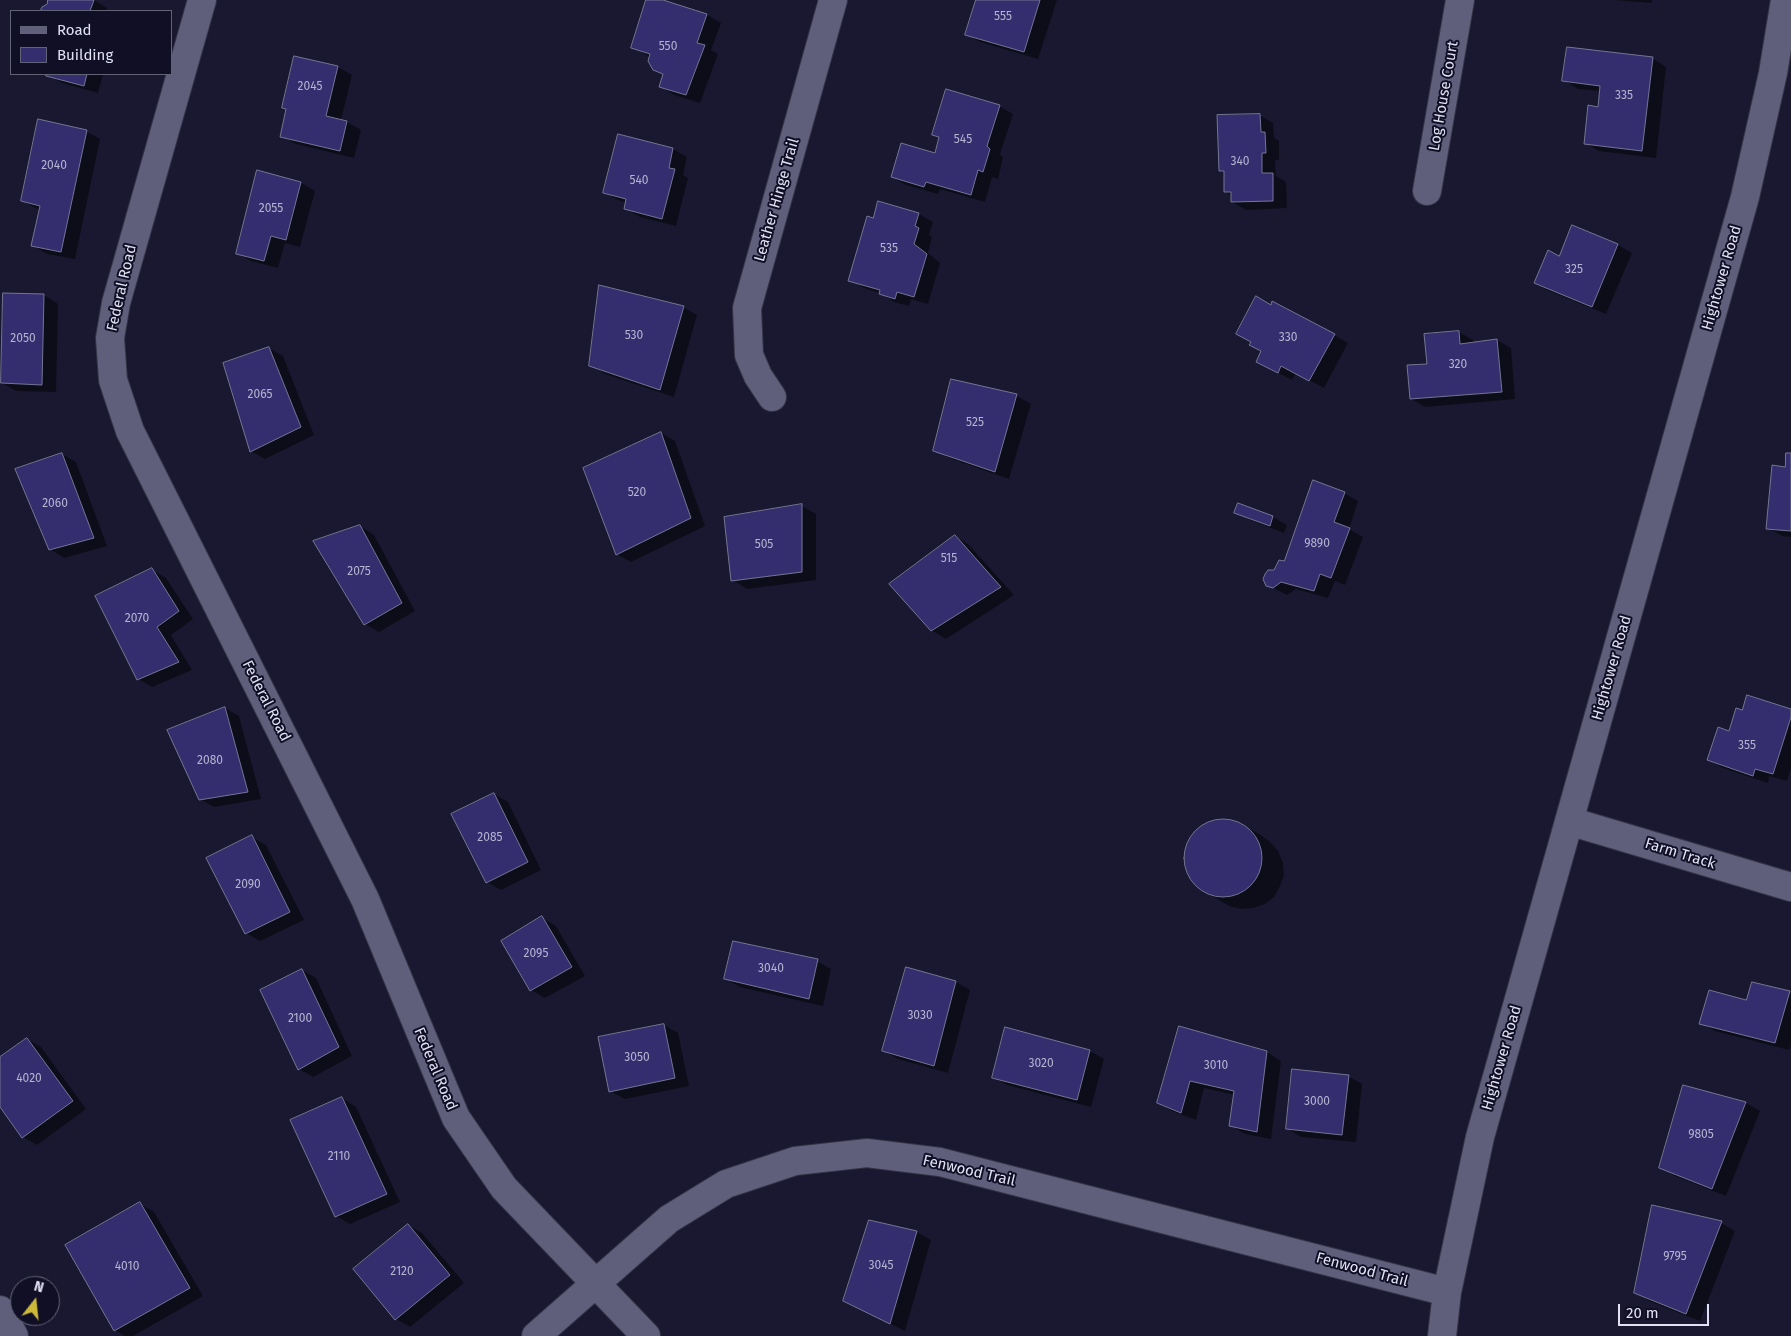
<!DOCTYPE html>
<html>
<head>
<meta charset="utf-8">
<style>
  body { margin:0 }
  #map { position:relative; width:1791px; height:1336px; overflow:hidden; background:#191830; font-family:"Fira Sans",sans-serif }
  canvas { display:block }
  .legend { position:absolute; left:10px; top:10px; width:162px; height:65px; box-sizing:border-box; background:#100f26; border:1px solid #636378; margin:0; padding:6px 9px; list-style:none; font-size:15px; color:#e0e1f2 }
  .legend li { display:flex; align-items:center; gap:10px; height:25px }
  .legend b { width:25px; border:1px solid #636378 }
  .north { position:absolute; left:10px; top:1276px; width:50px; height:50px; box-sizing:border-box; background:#100f26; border:1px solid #636378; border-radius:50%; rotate:16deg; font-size:14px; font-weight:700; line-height:20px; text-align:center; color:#e0e1f2 }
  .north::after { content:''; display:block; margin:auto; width:18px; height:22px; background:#ccb939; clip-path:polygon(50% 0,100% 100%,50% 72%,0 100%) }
  .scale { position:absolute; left:1618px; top:1304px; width:91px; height:22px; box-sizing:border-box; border:2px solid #e0e1f2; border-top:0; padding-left:6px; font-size:15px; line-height:18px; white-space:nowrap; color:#e0e1f2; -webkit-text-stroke:4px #100f26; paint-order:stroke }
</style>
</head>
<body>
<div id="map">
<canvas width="1791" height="1336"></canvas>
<ul class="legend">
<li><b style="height:6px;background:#5f5f7c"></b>Road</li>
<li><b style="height:14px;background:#352e6e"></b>Building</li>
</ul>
<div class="north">N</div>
<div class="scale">20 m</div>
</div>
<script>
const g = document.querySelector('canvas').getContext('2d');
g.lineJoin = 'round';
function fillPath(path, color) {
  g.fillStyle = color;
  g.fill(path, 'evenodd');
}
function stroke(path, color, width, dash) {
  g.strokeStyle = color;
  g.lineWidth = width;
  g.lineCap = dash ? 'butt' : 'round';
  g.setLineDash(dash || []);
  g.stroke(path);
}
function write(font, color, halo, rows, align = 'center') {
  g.font = font + ' "Fira Sans",sans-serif';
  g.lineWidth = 4;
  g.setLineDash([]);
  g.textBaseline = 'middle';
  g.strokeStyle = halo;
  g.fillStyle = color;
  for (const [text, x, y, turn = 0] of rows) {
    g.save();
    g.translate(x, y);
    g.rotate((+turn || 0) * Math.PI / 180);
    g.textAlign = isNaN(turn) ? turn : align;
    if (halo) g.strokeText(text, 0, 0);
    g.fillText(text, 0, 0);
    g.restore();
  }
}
fillPath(new Path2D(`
  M49,0H94L107,8L106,11H42L43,8L48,5Z
  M648,0H659L707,15L721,23L711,50L718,54L700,103L674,95L660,86L664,75L654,69L650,57L633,47Z
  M977,0H1057L1038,59L980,42L966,34Z
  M1614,0H1652V3Z
  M1652,58L1666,67L1656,158L1599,151L1585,143L1599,108L1601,91L1578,89L1564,80Z
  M338,67L352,75L341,120L347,122L361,130L354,158L296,144L282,136Z
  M48,74H103L98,93L62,83L48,75Z
  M999,106L1013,114L1000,154L1003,158L998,179L992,177L985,202L940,189L938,194L906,185L892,177L936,155L940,138L934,135Z
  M1259,115L1273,123L1274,138L1279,141V160H1275L1276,176L1286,182L1287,208L1246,210L1232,202V196L1225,192V173L1220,171Z
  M86,131L100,139L75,259L47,254L33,246L40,210L22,201Z
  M619,135L673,149L687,157L683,175L688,178L676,226L640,217L625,208L627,203L618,200L604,192Z
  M258,172L301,183L315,191L300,247L285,243L278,268L251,261L237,253Z
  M919,214L933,222L929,235L932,237L928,253L940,263L928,304L911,299L909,306L894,302L880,293L864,288L850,280Z
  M1618,245L1632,253L1606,314L1549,291L1536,283L1560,257Z
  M4,295H44L58,304L56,392L16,391L2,383Z
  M683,307L697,315L674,397L605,374L591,365Z
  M1459,332L1473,340V344L1497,340L1511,348L1515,399L1425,407L1411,399L1428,365L1426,335Z
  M1334,335L1348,343L1324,388L1296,373L1292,380L1271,369L1262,352Z
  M269,348L283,356L314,435L265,459L251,451Z
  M952,380L1017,396L1031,404L1009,479L949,458L935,450Z
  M661,433L675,441L705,526L631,562L617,554Z
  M62,454L76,462L107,546L64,558L50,549Z
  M1791,454V537L1782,536L1768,528Z
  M1344,493L1358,501L1349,529L1363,537L1345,585L1335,581L1328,598L1296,589L1287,595L1267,585L1275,571L1285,563Z
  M1239,505L1273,517L1287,525L1284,533L1250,520L1236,512Z
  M802,506L816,514V580L747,589L733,580Z
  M360,526L374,535L415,611L379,632L365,624Z
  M955,536L969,545L1014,595L946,639L931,630Z
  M152,570L166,578L193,619L171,635L192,670L152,687L138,679Z
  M225,708L239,716L261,799L214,807L200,799Z
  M1791,710V769L1787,781L1769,776L1768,783L1723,768L1709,760L1730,733L1743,712Z
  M494,794L508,802L541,870L501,890L487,882Z
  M1226,820L1239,823L1261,835L1271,843L1278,851L1283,863L1284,875L1280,886L1274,897L1265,904L1253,908L1241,909L1229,906L1196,886L1188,875L1185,862L1186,849L1191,837L1200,827L1212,821Z
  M252,837L266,845L304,920L260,941L246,933Z
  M542,918L556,926L585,976L545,998L531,990Z
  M817,961L831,969L823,1006L740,987L726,979Z
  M302,970L316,978L352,1056L313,1077L299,1069Z
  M956,982L970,990L948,1073L898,1059L884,1051Z
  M1789,992L1791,993V1044L1789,1050L1715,1031L1701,1023Z
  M664,1025L678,1033L689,1086L625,1099L610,1091Z
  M1180,1027L1267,1052L1281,1061L1271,1139L1245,1134L1231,1126L1235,1095L1204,1088L1196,1120L1172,1111L1158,1103Z
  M1006,1029L1090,1051L1104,1059L1091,1107L1007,1085L993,1077Z
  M27,1039L41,1047L86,1109L37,1145L23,1137L0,1105V1058Z
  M1348,1076L1362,1084L1356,1142L1301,1137L1287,1128Z
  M1684,1086L1746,1103L1760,1111L1726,1196L1675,1176L1661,1167Z
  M342,1098L356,1107L400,1202L350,1224L336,1216Z
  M140,1204L154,1212L203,1296L133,1336H125L115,1330Z
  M1721,1223L1735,1231L1700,1321L1649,1301L1635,1292Z
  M408,1225L422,1233L464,1283L410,1327L396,1319Z
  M917,1232L931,1240L905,1331L859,1308Z`), '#0007');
const building = new Path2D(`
  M48,0H94L90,11H40L42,7L47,4Z
  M646,0H663L707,14L697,43L705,45L686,95L659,87L663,74L653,70L648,61L650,54L631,48Z
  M976,0H1040L1024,52L965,35Z
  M1567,47L1653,57L1642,151L1584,144L1588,105L1598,107L1600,86L1562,81Z
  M294,56L338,66L326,116L347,121L340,151L280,137L286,109L282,108Z
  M47,74H87L84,86L46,76Z
  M946,89L1000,105L987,146L990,149L983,172L978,170L971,195L926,182L924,187L891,177L901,143L935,153L939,137L932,135Z
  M1260,114L1261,132H1265L1266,153H1262V173H1273V201L1231,202V192H1224V171H1219L1217,115Z
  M38,119L87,130L61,252L31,246L40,206L21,201Z
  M618,134L673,148L669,168L675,169L662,219L624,209L626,199L603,193Z
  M257,170L301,182L286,240L271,236L264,261L236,254Z
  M878,201L919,213L915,226L919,228L914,244L927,254L914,297L897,292L895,299L879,294L880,290L848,281L867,216L873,218Z
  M1572,225L1618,244L1592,307L1534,283L1548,250L1559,256Z
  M599,285L684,306L660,390L589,366Z
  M3,293L44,294L42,385L1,383Z
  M1256,296L1271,305L1272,301L1335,334L1309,381L1281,366L1278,373L1256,362L1261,351L1249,345L1251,342L1236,334Z
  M1459,331L1460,344L1497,339L1502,392L1410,399L1407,365L1427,364L1424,334Z
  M269,347L301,427L250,452L223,363Z
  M951,379L1017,394L995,472L933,451Z
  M661,432L691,518L616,555L583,468Z
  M62,453L94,538L49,550L15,469Z
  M1786,453H1791V531L1766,529L1772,465L1785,467Z
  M1313,480L1345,492L1334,522L1350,528L1331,578L1320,574L1314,591L1281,582L1273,588L1266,586L1263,579L1265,574L1268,570H1274L1279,560L1284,561Z
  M1238,503L1273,516L1270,526L1234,513Z
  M802,504V572L731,581L724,517Z
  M360,525L402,603L364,625L313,541Z
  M955,535L1001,587L931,631L889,584Z
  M152,568L179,611L157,627L179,662L137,680L95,596Z
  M1747,695L1791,709V717L1773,774L1755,769L1753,776L1707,760L1718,727L1729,731L1736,708L1742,710Z
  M225,707L248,792L199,800L167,730Z
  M494,793L528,862L486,883L451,814Z
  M1184 858a39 39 0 1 1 78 0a39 39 0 1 1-78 0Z
  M252,835L290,912L245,934L206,858Z
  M542,916L572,967L530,991L501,941Z
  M733,941L818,959L809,999L724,979Z
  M906,967L956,981L934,1066L882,1051Z
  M302,969L339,1047L298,1070L260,990Z
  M1752,982L1790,991L1775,1043L1699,1024L1709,990L1746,1000Z
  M664,1024L675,1078L609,1092L598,1037Z
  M1179,1026L1267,1051L1257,1132L1229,1126L1234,1091L1190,1081L1181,1113L1157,1103Z
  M1005,1027L1090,1050L1077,1100L992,1078Z
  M27,1038L73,1101L22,1138L0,1107V1057Z
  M1292,1069L1349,1075L1342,1135L1286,1129Z
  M1683,1085L1746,1102L1712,1189L1659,1168Z
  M342,1097L387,1194L335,1217L290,1120Z
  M140,1202L190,1288L114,1331L65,1245Z
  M1652,1205L1722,1221L1686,1314L1634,1293Z
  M869,1220L917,1231L890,1324L843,1301Z
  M408,1224L450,1275L395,1320L353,1269Z`);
fillPath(building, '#352e6e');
stroke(building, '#747593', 1);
const minor = new Path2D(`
  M202,0L116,303L110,338L113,380L130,431L365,899L456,1118L504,1188L646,1336
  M1427,191L1460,0
  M772,397L758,376L749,355L747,308L833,0
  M1569,821L1791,887
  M0,1310L14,1336
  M536,1336L669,1219L726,1184L795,1161L867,1153L940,1162L1447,1292
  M1442,1336L1447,1292L1480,1137L1745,197L1773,73L1785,0`);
stroke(minor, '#353447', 30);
stroke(minor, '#5f5f7c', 28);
write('12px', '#b5b4d1', null, [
  ["555",1003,17],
  ["550",668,47],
  ["2045",310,87],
  ["335",1624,96],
  ["545",963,140],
  ["340",1240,162],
  ["2040",54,166],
  ["540",639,181],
  ["2055",271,209],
  ["535",889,249],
  ["325",1574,270],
  ["530",634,336],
  ["330",1288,338],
  ["2050",23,339],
  ["320",1458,365],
  ["2065",260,395],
  ["525",975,423],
  ["520",637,493],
  ["2060",55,504],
  ["9890",1317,544],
  ["505",764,545],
  ["515",949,559],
  ["2075",359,572],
  ["2070",137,619],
  ["355",1747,746],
  ["2080",210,761],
  ["2085",490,838],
  ["2090",248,885],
  ["2095",536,954],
  ["3040",771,969],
  ["3030",920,1016],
  ["2100",300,1019],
  ["3050",637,1058],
  ["3020",1041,1064],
  ["3010",1216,1066],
  ["4020",29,1079],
  ["3000",1317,1102],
  ["9805",1701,1135],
  ["2110",339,1157],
  ["9795",1675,1257],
  ["3045",881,1266],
  ["4010",127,1267],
  ["2120",402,1272]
]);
write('15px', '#e0e1f2', '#100f26', [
  ["Log House Court",1444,96,-80],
  ["Leather Hinge Trail",777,200,-74],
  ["Hightower Road",1722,278,-74],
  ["Federal Road",122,288,-77],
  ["Hightower Road",1612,668,-74],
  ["Federal Road",266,701,63],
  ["Farm Track",1680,854,17],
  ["Hightower Road",1502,1058,-74],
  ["Federal Road",435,1069,67],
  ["Fenwood Trail",969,1171,13],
  ["Fenwood Trail",1362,1270,15]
]);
</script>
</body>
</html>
